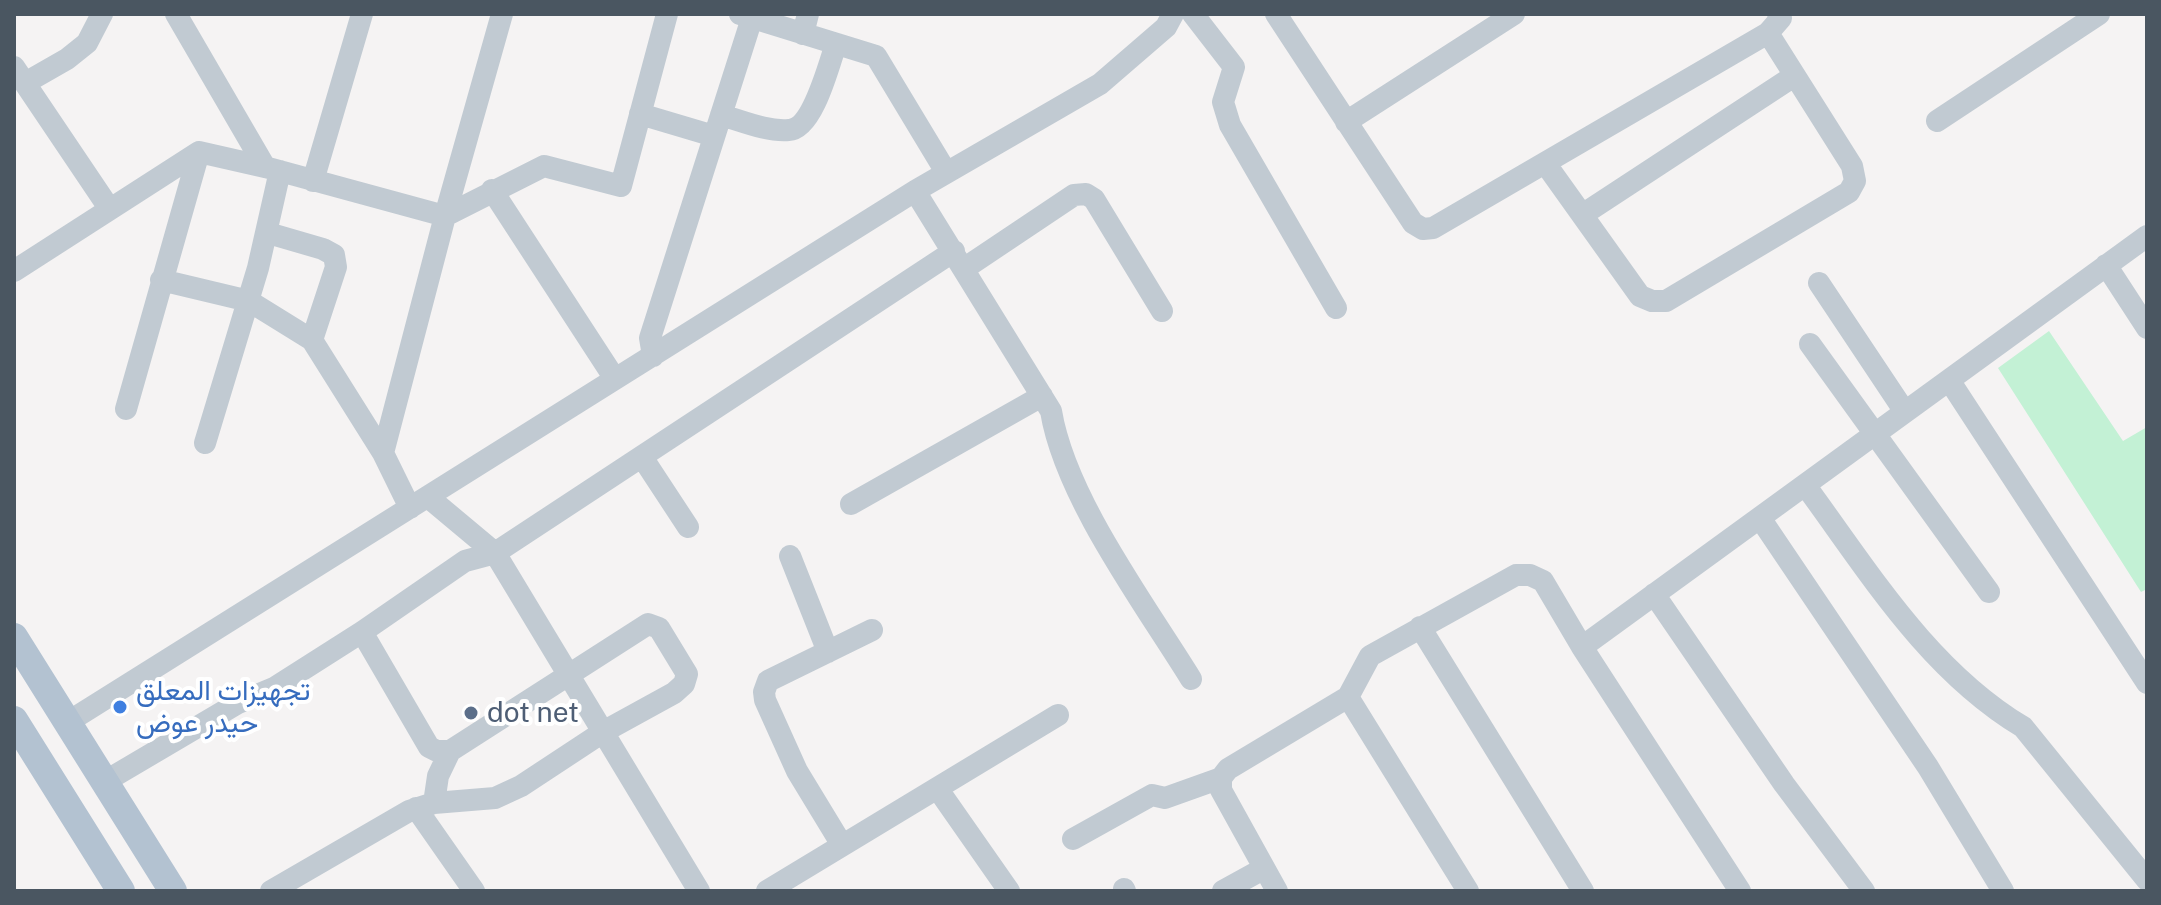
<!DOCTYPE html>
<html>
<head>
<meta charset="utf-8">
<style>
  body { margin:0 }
  #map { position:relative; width:2161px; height:905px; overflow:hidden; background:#f5f3f3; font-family:"Public Sans",sans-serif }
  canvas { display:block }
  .frame { position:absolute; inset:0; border:16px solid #4a5661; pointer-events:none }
</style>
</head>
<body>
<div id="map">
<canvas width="2161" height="905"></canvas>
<div class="frame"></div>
</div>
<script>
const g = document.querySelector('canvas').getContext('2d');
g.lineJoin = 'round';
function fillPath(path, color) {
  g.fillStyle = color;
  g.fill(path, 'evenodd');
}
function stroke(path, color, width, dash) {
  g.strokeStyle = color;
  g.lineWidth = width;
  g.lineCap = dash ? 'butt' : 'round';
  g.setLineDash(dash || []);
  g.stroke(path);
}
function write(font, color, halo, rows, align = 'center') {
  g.font = font + ' "Public Sans",Vazirmatn,sans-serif';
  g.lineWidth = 8;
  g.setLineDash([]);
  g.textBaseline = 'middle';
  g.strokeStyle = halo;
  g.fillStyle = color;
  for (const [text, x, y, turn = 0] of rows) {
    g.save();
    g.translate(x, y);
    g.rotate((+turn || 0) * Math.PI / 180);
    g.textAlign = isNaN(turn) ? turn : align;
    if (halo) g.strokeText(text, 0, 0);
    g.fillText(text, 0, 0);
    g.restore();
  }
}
fillPath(new Path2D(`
  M2049,331L2123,441L2147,427V589L2141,592L1998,368Z`), '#c3f1d5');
stroke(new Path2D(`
  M176,14L265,167
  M740,14L876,56L946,172
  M1193,14L1234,67L1223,102L1230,125L1336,308
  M1276,14L1413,223L1423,229L1433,228L1768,33L1781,18L1778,14
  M803,34L808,14
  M14,67L109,208
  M25,83L67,59L87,43L102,14
  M640,114L714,136
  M721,115C742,121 767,132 789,130C813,129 829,64 836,44
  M1937,121L2099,14
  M1346,122L1514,14
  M1545,163L1640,296L1652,301H1666L1849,192L1855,181L1852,166L1768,33
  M313,181L362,14
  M492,190L615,379
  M915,191L1051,411C1065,497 1144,603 1191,679
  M1582,215L1794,76
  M268,233L323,249L334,255L336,267L312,340
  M2106,265L2147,328
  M965,268L1074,195L1086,194L1094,199L1162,311
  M14,271L199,152L265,167L445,216L544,166L621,186L667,14
  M161,280L249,301L312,340L383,453L410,508
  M1819,283L1905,412
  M1810,344L1989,592
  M653,356L650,338L752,18
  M1949,380L2147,683
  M126,409L199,152
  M205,443L258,268L280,171
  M383,453L445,216L502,14
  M642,457L688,527
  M1805,485C1869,572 1928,670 2023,727L2147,880
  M428,497L495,553L699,891
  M851,504L1042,396
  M1760,518L1928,767L2003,891
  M790,556L828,652
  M1654,594L1784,784L1864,891
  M1420,627L1583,891
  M1582,647L2147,236
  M1348,697L1468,891
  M68,722L915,191L1100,84L1166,27L1173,14
  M104,782L238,703L274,688L362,632L465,561L495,553L954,251
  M937,788L1009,891
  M434,803L438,776L450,751
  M416,808L474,891
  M1073,839L1152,795L1165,798L1221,778
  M842,845L797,771L765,700L764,692L768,681L872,630
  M1124,889L1125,891
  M271,891L409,811L434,803L495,798L521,786L603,732L674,693L684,684L687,674L659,628L648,624L450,751H437L429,747L362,632
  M767,891L1058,715
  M1223,891L1263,869
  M1277,891L1221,790V778L1228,769L1348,697L1370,656L1516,575H1530L1543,581L1582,647L1740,891`), '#c1cad2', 22);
stroke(new Path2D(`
  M14,637L173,891
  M14,720L121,891`), '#b3c2d1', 28);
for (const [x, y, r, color] of [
  [120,707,8,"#3f7fe0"],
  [471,713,8,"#5c6f8a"]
]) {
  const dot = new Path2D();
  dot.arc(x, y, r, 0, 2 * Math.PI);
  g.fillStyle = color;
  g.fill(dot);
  stroke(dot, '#fff', 3);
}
write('28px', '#366cbe', '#fff', [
  ["تجهيزات المعلق",136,691],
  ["حيدر عوض",136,723]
], 'left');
write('28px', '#4e5e75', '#fff', [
  ["dot net",487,713]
], 'left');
</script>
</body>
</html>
